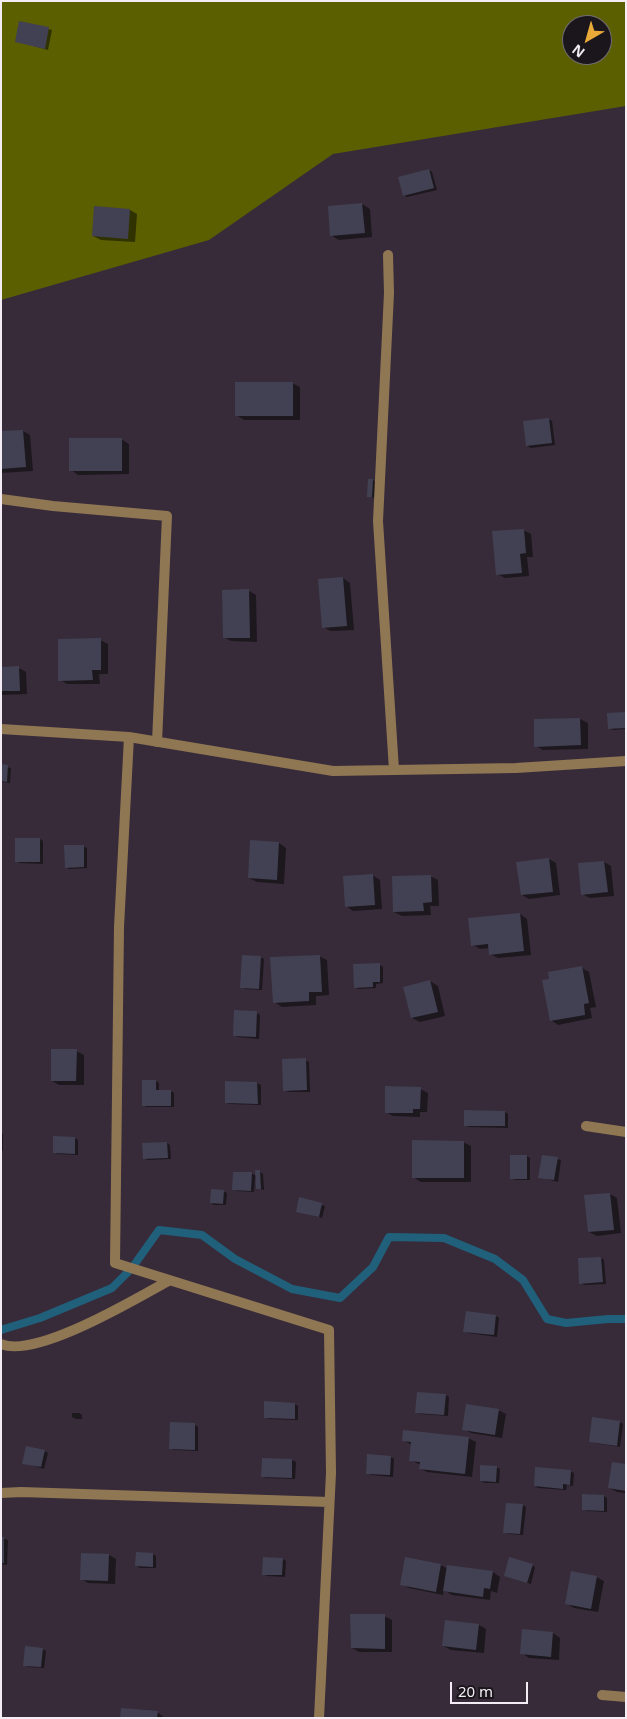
<!DOCTYPE html>
<html>
<head>
<meta charset="utf-8">
<style>
  body { margin:0 }
  #map { position:relative; width:627px; height:1719px; overflow:hidden; background:#372b39; font-family:"Noto Sans",sans-serif }
  canvas { display:block }
  .frame { position:absolute; inset:0; border:2px solid #f4ecf5; pointer-events:none }
  .north { position:absolute; left:562px; top:15px; width:50px; height:50px; box-sizing:border-box; background:#1b161c; border:1px solid #726c73; border-radius:50%; rotate:218deg; font-size:14px; font-weight:700; line-height:20px; text-align:center; color:#f4ecf5 }
  .north::after { content:''; display:block; margin:auto; width:18px; height:22px; background:#e9aa38; clip-path:polygon(50% 0,100% 100%,50% 72%,0 100%) }
  .scale { position:absolute; left:450px; top:1682px; width:78px; height:22px; box-sizing:border-box; border:2px solid #f4ecf5; border-top:0; padding-left:6px; font-size:15px; line-height:18px; white-space:nowrap; color:#f4ecf5; -webkit-text-stroke:4px #1b161c; paint-order:stroke }
</style>
</head>
<body>
<div id="map">
<canvas width="627" height="1719"></canvas>
<div class="frame"></div>
<div class="north">N</div>
<div class="scale">20 m</div>
</div>
<script>
const g = document.querySelector('canvas').getContext('2d');
g.lineJoin = 'round';
function fillPath(path, color) {
  g.fillStyle = color;
  g.fill(path, 'evenodd');
}
function stroke(path, color, width, dash) {
  g.strokeStyle = color;
  g.lineWidth = width;
  g.lineCap = dash ? 'butt' : 'round';
  g.setLineDash(dash || []);
  g.stroke(path);
}
fillPath(new Path2D(`
  M1,1H626V106L333,154L209,240L1,300ZM572,25H602V55H572Z`), '#5b5f00');
fillPath(new Path2D(`
  M20,22L52,30L48,50L16,41Z
  M429,170L432,172L437,190L407,197L404,195Z
  M362,204L370,209L372,237L339,240L332,236Z
  M130,210L137,214L135,242L101,240L93,236Z
  M292,383L300,387V420H244L236,415Z
  M549,419L552,421L555,445L531,448L527,446Z
  M23,431L30,435L33,471L1,473V432Z
  M121,439L129,444V474L78,475L71,470Z
  M373,480L376,482L375,498L368,496Z
  M523,530L531,534L533,557H527L529,576L505,578L497,574Z
  M343,578L350,583L354,630L331,631L323,627Z
  M249,591L256,595L257,642L231,641L224,637Z
  M100,640L108,644V674H99L100,684H67L60,680Z
  M1,668H19L26,672L27,694L1,695Z
  M626,713V729L613,730L609,728Z
  M580,719L588,723V749L543,750L536,746L535,721Z
  M1,766L11,768L10,783L1,782Z
  M40,839L43,841V864L20,863L16,861Z
  M252,841L279,843L286,848L284,884L257,882L249,878Z
  M83,846L87,848V868L69,869L66,867Z
  M549,859L556,863L560,895L529,899L522,895Z
  M604,862L611,866L614,896L590,898L582,894Z
  M372,875L380,880L382,909L353,911L346,906Z
  M430,876L438,880L439,906H430L431,915L402,916L394,912Z
  M520,914L527,919L531,955L498,958L490,954V948L480,949L473,945Z
  M319,956L327,960L329,995L316,996V1005L282,1007L274,1002Z
  M260,957L264,959L262,990L245,989L241,987Z
  M380,965L383,967V983L376,984V988L358,989L355,987Z
  M582,968L589,972L596,1007L590,1008L592,1018L558,1025L551,1020Z
  M430,981L438,986L445,1016L420,1022L412,1018Z
  M236,1011L257,1013L260,1015L259,1039L237,1037L234,1035Z
  M76,1051L84,1055V1085H59L52,1081Z
  M305,1060L309,1062L310,1092H288L285,1090Z
  M156,1081L159,1083V1091H171L174,1093V1107H146L143,1105Z
  M226,1083H257L261,1085V1105L229,1104L226,1102Z
  M420,1089L428,1093L427,1112H420V1117L393,1116L386,1112Z
  M505,1112L508,1114V1128L469,1127L465,1125Z
  M1,1133L3,1134V1151H1Z
  M75,1138L78,1140V1155L57,1154L54,1152Z
  M463,1142L471,1146V1182H421L413,1177Z
  M167,1143L170,1145L171,1159L147,1160L144,1158Z
  M527,1156L530,1158V1180H515L511,1178Z
  M543,1156L561,1160L558,1182L539,1177Z
  M260,1172L263,1174L264,1190L257,1188V1179H255L254,1192L237,1191L234,1189L251,1173L257,1176Z
  M223,1191L227,1193L226,1205H214L211,1203Z
  M610,1194L617,1198L621,1233L597,1236L589,1232Z
  M300,1199L325,1206L322,1218L297,1211Z
  M601,1258L604,1260L606,1284L584,1285L581,1283Z
  M496,1316L499,1318L497,1337L468,1333L465,1331Z
  M446,1395L449,1397L448,1416L420,1414L417,1412Z
  M266,1403L295,1404L298,1406V1420L269,1419L265,1417Z
  M498,1410L506,1414L502,1438L471,1433L464,1429Z
  M72,1413H79L82,1415V1419H76L72,1417Z
  M620,1422L623,1424L620,1447L594,1443L590,1441Z
  M195,1425L198,1427V1451L174,1450L170,1448Z
  M468,1438L476,1442L472,1477L427,1472L420,1468L421,1465L410,1460L412,1445L403,1440Z
  M44,1451L48,1453L44,1469L24,1463Z
  M391,1457L394,1459L393,1477L371,1475L367,1473Z
  M263,1459L292,1460L296,1462L295,1479L266,1478L263,1477Z
  M626,1465V1493L617,1492L610,1488Z
  M496,1467L500,1469L499,1483H485L481,1481Z
  M570,1471L574,1473L573,1486L567,1485L566,1490L538,1488L535,1486Z
  M604,1496L607,1498V1512L587,1511L583,1509Z
  M523,1505L526,1507L523,1535L508,1534L505,1532Z
  M1,1538L8,1540L7,1565L1,1564Z
  M153,1554L156,1556V1568H140L137,1566Z
  M109,1555L116,1559L115,1584L88,1583L81,1579Z
  M406,1558L441,1565L448,1569L493,1572L500,1577L497,1593L491,1591L490,1600L452,1595L444,1590L443,1595L409,1588L401,1584Z
  M283,1559L286,1561L285,1577L267,1576L263,1574Z
  M532,1565L535,1567L531,1584L509,1577Z
  M596,1577L604,1581L598,1612L574,1608L566,1603Z
  M384,1616L392,1620V1652H359L352,1648Z
  M479,1625L486,1629L484,1653L451,1650L443,1646Z
  M523,1631L553,1633L560,1638L559,1660L529,1658L522,1653Z
  M42,1649L46,1651L44,1668L28,1667L24,1665Z
  M157,1712L165,1718H121Z`), '#0007');
stroke(new Path2D(`
  M1,1330L40,1318L112,1288L132,1268L159,1230L202,1235L235,1259L292,1289L340,1298L373,1267L389,1237L444,1238L495,1259L523,1280L547,1319L566,1323L608,1319H626`), '#20607b', 8);
fillPath(new Path2D(`
  M19,21L49,27L45,49L15,42Z
  M429,169L434,188L403,196L398,177Z
  M362,203L365,233L330,236L328,206Z
  M94,206L130,209L128,239L92,236Z
  M235,382H293V416H235Z
  M549,418L552,443L526,446L523,421Z
  M23,430L26,467L1,469V431Z
  M69,438H122V471H69Z
  M368,479H373L372,497H367Z
  M524,529L526,553L520,554L522,573L496,575L492,531Z
  M343,577L347,626L322,628L318,579Z
  M249,589L250,638H223L222,590Z
  M101,638V670H92L93,680L58,681V639Z
  M19,666L20,691H1V667Z
  M626,712V728L608,729L607,713Z
  M580,718L581,745L534,747V719Z
  M1,764L8,765L7,782L1,781Z
  M15,838H40V862H15Z
  M250,840L279,842L277,880L248,878Z
  M64,845H84V867L65,868Z
  M549,858L553,892L521,895L516,862Z
  M604,861L608,892L581,895L578,863Z
  M373,874L375,905L345,907L343,876Z
  M431,875L432,902L423,903L424,911L393,912L392,876Z
  M520,913L524,951L489,955L488,944L471,946L468,918Z
  M242,955L261,956L259,989L240,988Z
  M320,955L322,992H309V1001L273,1003L270,957Z
  M380,963V982H373V987L354,988L353,964Z
  M582,966L589,1003L584,1004L585,1015L550,1021L542,980L549,979L548,972Z
  M430,980L438,1012L411,1018L403,987Z
  M234,1010L257,1011L256,1037L233,1036Z
  M51,1049H77L76,1081H51Z
  M306,1058L307,1090L283,1091L282,1059Z
  M142,1080H156V1090H171V1106H142Z
  M225,1081L257,1082L258,1104L225,1103Z
  M385,1086L421,1087L420,1109H413V1113H385Z
  M464,1110L505,1111V1126H464Z
  M53,1136L75,1137V1154L53,1153Z
  M412,1140L464,1141V1178H412Z
  M167,1142L168,1158L143,1159L142,1143Z
  M510,1155H527V1179H510Z
  M542,1155L558,1157L554,1180L538,1178Z
  M255,1170H260L261,1189H256Z
  M233,1172H252L251,1191L232,1190Z
  M211,1189L224,1190L223,1204L210,1203Z
  M610,1193L614,1230L588,1232L584,1195Z
  M299,1197L322,1203L319,1217L296,1212Z
  M601,1257L603,1282L579,1284L578,1258Z
  M466,1311L496,1315L494,1335L463,1332Z
  M417,1392L446,1394L444,1415L415,1413Z
  M264,1401L295,1403V1419L264,1418Z
  M466,1404L499,1409L495,1435L462,1430Z
  M592,1417L620,1421L617,1446L589,1442Z
  M170,1422L195,1423V1450L169,1449Z
  M403,1430L469,1437L465,1474L419,1469L420,1462L409,1461L411,1442L402,1441Z
  M26,1446L45,1450L41,1467L22,1464Z
  M367,1454L391,1456L390,1475L366,1474Z
  M262,1458L292,1459V1478L261,1477Z
  M612,1462L626,1464V1491L608,1488Z
  M480,1465L497,1466L496,1482L480,1481Z
  M535,1467L571,1470L570,1485L563,1484V1489L534,1486Z
  M582,1494L604,1495V1511L582,1510Z
  M506,1503L523,1504L520,1534L503,1533Z
  M1,1537H4V1563H1Z
  M136,1552L153,1553V1567L135,1566Z
  M81,1553L109,1554L108,1581L80,1580Z
  M263,1557L283,1558L282,1575H262Z
  M405,1557L441,1564L436,1592L400,1585Z
  M509,1557L533,1564L527,1583L504,1576Z
  M447,1565L493,1571L490,1589L484,1588L483,1597L443,1591Z
  M571,1571L597,1576L591,1609L565,1604Z
  M350,1614H385V1649L351,1648Z
  M445,1620L479,1624L476,1650L442,1646Z
  M522,1629L553,1632L551,1657L520,1654Z
  M25,1646L43,1648L41,1667L23,1666Z
  M121,1708L158,1711L157,1718H120Z`), '#424153');
stroke(new Path2D(`
  M388,255L389,293L378,521L394,770
  M1,499L53,506L167,516L157,742
  M1,729L129,737L333,771L516,768L626,761
  M129,737L119,927L115,1263L329,1330L331,1473L319,1718
  M586,1126L626,1132
  M1,1344C36,1359 137,1298 170,1280
  M1,1493L21,1492L329,1502
  M602,1695L626,1697`), '#907754', 10);
</script>
</body>
</html>
